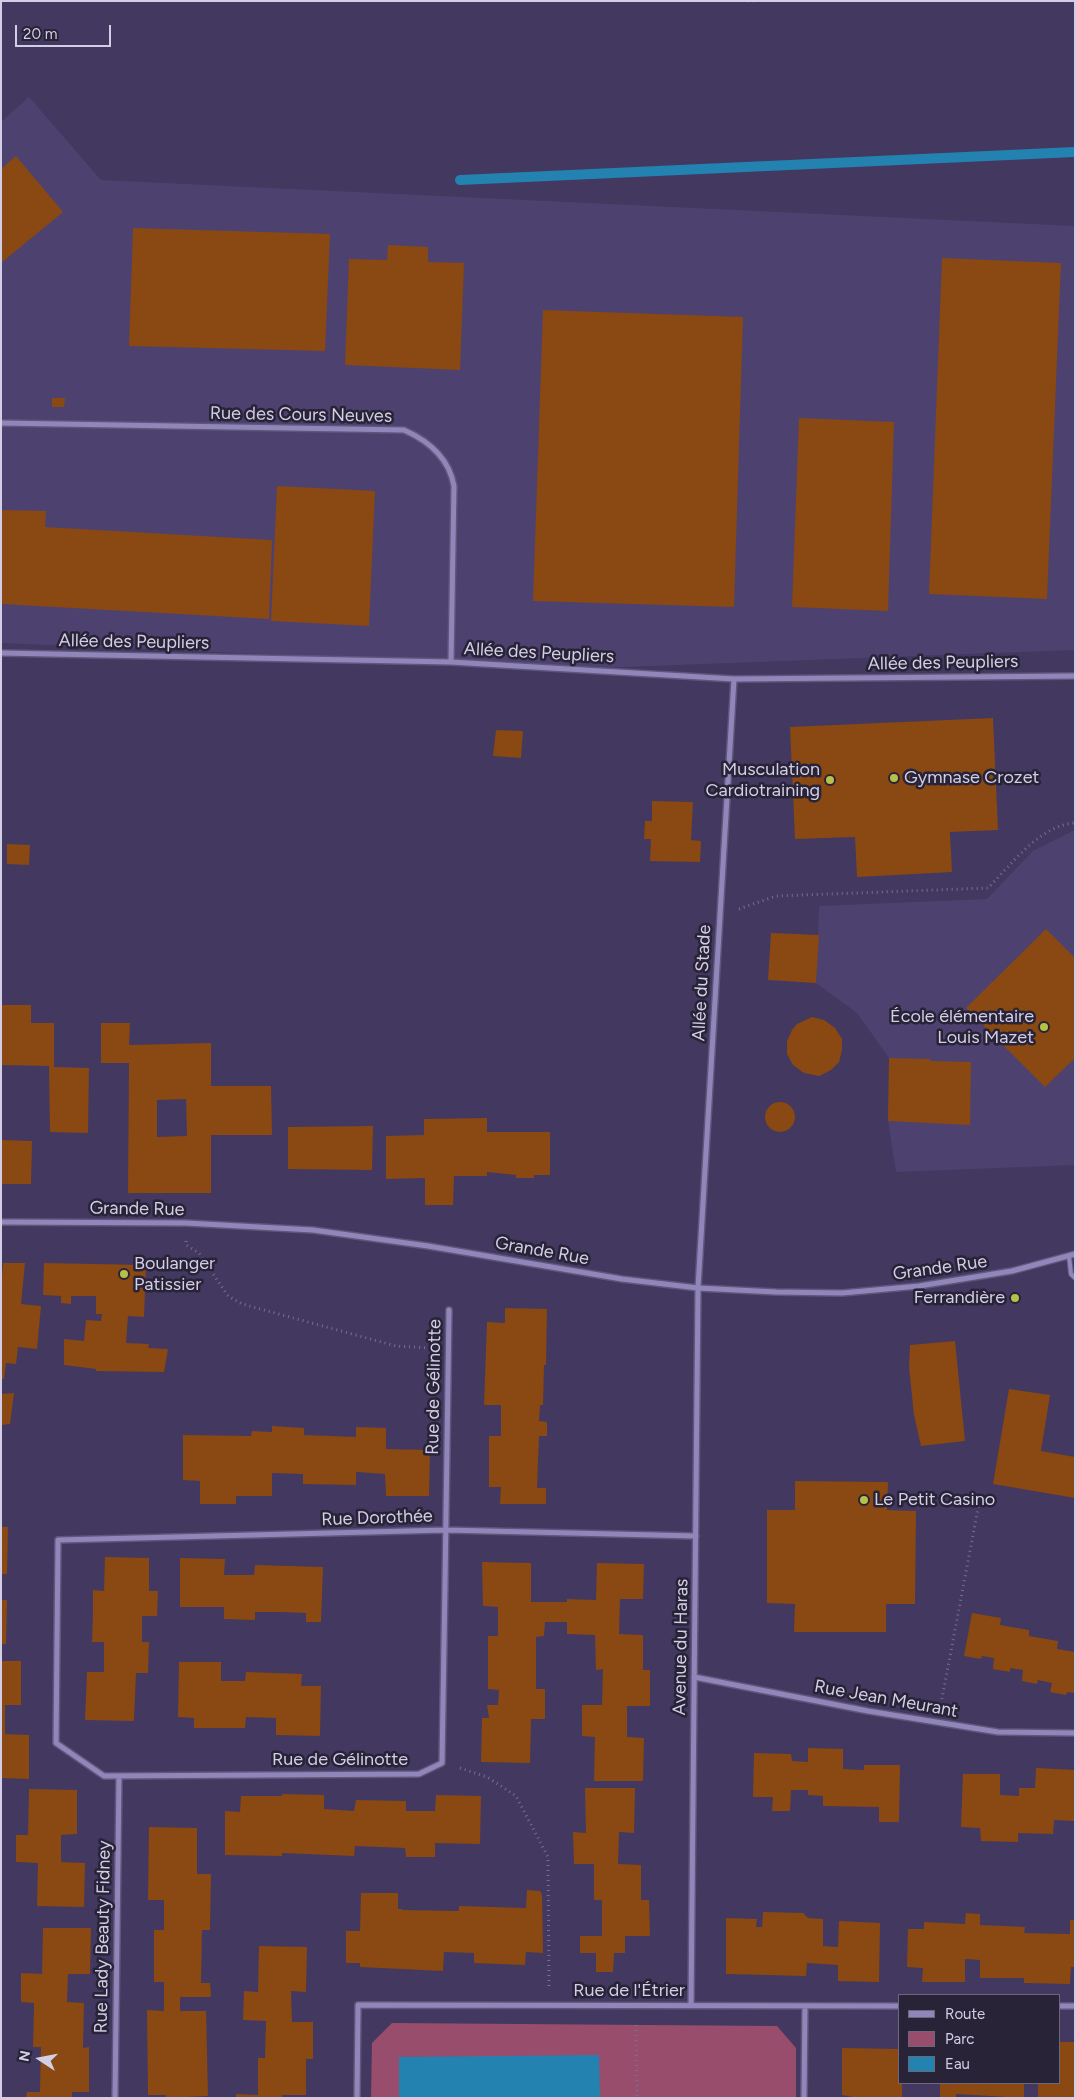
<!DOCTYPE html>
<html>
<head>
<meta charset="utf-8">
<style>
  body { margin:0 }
  #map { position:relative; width:1076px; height:2099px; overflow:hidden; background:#423860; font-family:Figtree,sans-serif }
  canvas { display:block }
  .frame { position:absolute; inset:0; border:2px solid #d2cee6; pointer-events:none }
  .legend { position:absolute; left:898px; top:1994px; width:162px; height:90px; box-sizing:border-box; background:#282336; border:1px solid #6c677c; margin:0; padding:6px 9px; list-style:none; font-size:15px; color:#d2cee6 }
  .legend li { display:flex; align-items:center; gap:10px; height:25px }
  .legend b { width:25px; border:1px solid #6c677c }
  .north { position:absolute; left:15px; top:2034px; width:50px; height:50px; -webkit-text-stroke:4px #282336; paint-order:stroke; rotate:281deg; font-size:14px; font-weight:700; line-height:20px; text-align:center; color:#d2cee6 }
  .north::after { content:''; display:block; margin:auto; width:18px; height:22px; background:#d2cee6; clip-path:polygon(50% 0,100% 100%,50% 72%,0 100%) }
  .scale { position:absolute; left:15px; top:25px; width:96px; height:22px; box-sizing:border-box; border:2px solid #d2cee6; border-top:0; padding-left:6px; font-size:15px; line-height:18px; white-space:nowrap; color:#d2cee6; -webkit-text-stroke:4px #282336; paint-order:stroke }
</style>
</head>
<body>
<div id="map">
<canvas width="1076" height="2099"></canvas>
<div class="frame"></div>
<ul class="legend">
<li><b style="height:6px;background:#9186b9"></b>Route</li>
<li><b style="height:14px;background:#984d6d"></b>Parc</li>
<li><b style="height:14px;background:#2382af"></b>Eau</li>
</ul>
<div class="north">N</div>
<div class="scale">20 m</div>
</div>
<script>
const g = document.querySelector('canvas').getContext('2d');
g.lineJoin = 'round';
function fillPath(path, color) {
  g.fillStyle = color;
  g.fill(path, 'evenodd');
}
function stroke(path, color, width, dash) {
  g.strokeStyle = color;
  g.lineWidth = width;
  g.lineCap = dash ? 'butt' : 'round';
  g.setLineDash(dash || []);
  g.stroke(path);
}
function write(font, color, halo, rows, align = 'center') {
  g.font = font + ' Figtree,sans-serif';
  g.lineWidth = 5;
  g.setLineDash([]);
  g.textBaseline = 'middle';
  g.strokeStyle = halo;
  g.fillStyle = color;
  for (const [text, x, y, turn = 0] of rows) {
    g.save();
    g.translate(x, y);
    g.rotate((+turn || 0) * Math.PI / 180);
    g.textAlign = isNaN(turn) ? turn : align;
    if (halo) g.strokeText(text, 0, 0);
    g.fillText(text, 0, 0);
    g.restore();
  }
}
fillPath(new Path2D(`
  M29,97L101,180L1075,226V650L598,668L1,643V122Z
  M1075,830V1165L896,1172L888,1121L889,1058L857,1013L816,983L819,906L987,899L1033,851Z`), '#4d4170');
fillPath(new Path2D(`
  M392,2023L777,2026L796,2048V2098H371L372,2043Z`), '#984d6d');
fillPath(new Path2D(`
  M599,2055L600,2098H399V2057Z`), '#2382af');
stroke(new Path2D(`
  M460,180L1075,152`), '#2382af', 10);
fillPath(new Path2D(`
  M16,156L63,212L1,263V169Z
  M133,228L330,234L325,351L129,346Z
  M388,245L428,247V262L464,263L460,370L345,365L349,259L387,260Z
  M942,258L1061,263L1047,599L929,594Z
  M543,310L743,317L734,607L533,601Z
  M52,398H65L64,407H52Z
  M799,418L894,422L888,611L792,607Z
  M277,486L375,491L369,626L271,621Z
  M1,510L46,511L45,527L272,540L269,619L1,604Z
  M993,718L998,830L950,832L952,872L857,877L855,837L795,839L790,727Z
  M496,730L523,731L521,758L493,756Z
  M652,801L693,802L691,840L701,841L700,862L650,861L651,839H644L645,821H652Z
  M7,844L30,845L29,865L7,864Z
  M1046,929L1075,958V1058L1045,1087L966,1008Z
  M771,933L819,935L816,983L768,980Z
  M1,1005H31V1023H54V1067L89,1068L88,1133L50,1132L49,1066L1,1065Z
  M812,1017L824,1020L835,1028L842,1039V1050L839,1062L831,1070L819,1076L804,1073L793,1065L787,1054V1041L792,1030L797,1024Z
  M101,1023H130L129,1045L211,1043V1086H271L272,1135H211V1193H128L129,1063H101ZM186,1099L187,1136L157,1137V1100Z
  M889,1058L930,1059V1061L971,1062L970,1125L888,1121Z
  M765 1117a15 15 0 1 1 30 0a15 15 0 1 1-30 0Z
  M487,1118V1132H550V1175H534V1178H516V1175L487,1172V1176H454L453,1205H425V1178L386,1179V1136L424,1135V1119Z
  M373,1126L372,1170L288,1169V1127Z
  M1,1140L32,1141L31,1184H1Z
  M3,1263H25L21,1304L41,1306L37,1349L18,1347L16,1364L6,1363L4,1379H1V1290Z
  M44,1263L146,1265L144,1317L128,1316L126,1343L149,1344L148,1348L168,1349L164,1372L96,1371V1369L64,1365V1339L84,1341L86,1320L101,1321L102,1314H96V1296H71V1304L61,1303V1296L43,1295Z
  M505,1308L547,1309L546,1365H544L543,1405H540L539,1421L547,1422V1436H539L537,1488H546V1504H500L501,1487H489V1436H501V1405H484L487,1322L505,1323Z
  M955,1341L965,1441L921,1446L914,1415L909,1367L910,1345Z
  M1009,1389L1050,1395L1041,1451L1075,1457V1498L993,1484Z
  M14,1393L10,1424L1,1425V1394Z
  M272,1426L304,1428V1435L356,1437V1427L386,1428V1449L430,1450L429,1496H386L385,1474L356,1472V1485L303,1484V1474L272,1473V1496H236V1504H200V1481L183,1480V1435L251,1436L252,1431L272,1432Z
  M795,1481L888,1482L887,1510L916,1511L915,1604H886V1632H794L795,1604L767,1603V1510H795Z
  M1,1527H8L7,1574H1Z
  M105,1557L149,1558V1591H158L157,1616H142V1642H149L148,1673H136L134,1721L85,1720L87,1672H104V1642H92L93,1615V1590L104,1591Z
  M180,1558L225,1559L224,1575H254L255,1565L323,1567L321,1622H306V1613L281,1612H255V1620L224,1619V1607H180Z
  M482,1562L531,1563V1602H567V1599L596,1600L597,1563L644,1564L643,1599H620L619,1634L643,1635V1670H650V1706H627V1737L644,1738L643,1781H594L595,1737L582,1736V1705H602L603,1669L596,1670L595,1635L567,1634V1622H545L544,1636L536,1637V1689H545V1719H531L530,1763L481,1762L482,1718H489L487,1705H498L499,1690L488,1689V1636H498V1607L483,1606Z
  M1,1600H7L6,1644H1Z
  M972,1613L1001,1618L1000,1625L1029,1630V1636L1058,1641L1057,1649L1075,1652V1693L1067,1692L1066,1695L1050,1692L1052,1683L1038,1680L1037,1684L1022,1681L1023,1670L1010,1668V1672L993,1669L994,1658L982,1656L981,1659L964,1656Z
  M1,1661H21V1705H5V1734L29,1735V1779L1,1778Z
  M179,1662H221V1681H245L246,1672L302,1674L301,1686H321L320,1736L276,1735V1718L246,1717L245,1728H194V1718L178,1717Z
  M808,1748L843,1749V1769L864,1770V1765H900L899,1822H879V1807L823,1806V1796L808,1795V1790H791L790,1811H772L773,1797H753L754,1753L791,1754L792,1761L808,1762Z
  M1036,1768L1075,1770V1821L1054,1820L1053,1834L1018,1833V1842L981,1841L980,1828L961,1827L963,1774H1000V1795L1019,1796V1788H1035Z
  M585,1788H635L634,1833L619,1832L618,1864L641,1865V1900H649L650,1936H625V1953H614L613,1972H596V1953H580V1936H602V1900H594V1864H574L573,1832L586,1833Z
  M29,1789L77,1790V1834L61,1835V1862L85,1863L84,1907L37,1906L38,1863L16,1862V1835H28Z
  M282,1794L324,1795V1809L354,1811L356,1800L406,1801V1811H435L436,1795L481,1796L480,1844L435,1843V1857H406L405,1848L355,1846L354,1856L282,1853V1856L225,1855V1811L240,1812L241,1796H282Z
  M149,1827L197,1828V1874H211L210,1930H202L201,1983H210L211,1997H180V2011H206L208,2096L166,2098V2095H148L147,2010L164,2011V1982H154V1930H164V1900H148Z
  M527,1890L540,1891L542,1895L543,1953L526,1952L525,1965L474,1963V1953L444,1952L443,1971L360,1967V1963H346V1931H360L361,1893H398V1909H402V1910L459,1911V1906L526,1908Z
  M763,1912L803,1913L808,1918L823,1919V1946L838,1947L839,1921L880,1923L879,1982L838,1981V1965L807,1963L806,1976L726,1974V1918L757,1919L756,1927H762Z
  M966,1913L980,1914V1925L1025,1927L1024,1933L1070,1934V1920H1075V1967H1071L1070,1984L1024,1983V1978H980V1960L965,1959V1982H922L923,1968L907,1967L908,1929H924V1922L965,1924Z
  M43,1928H91L90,1974H68L67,2002L84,2003L83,2048L89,2047V2092H72V2098H26L27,2092H40L41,2047H33L34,2003L21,2002V1973L42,1974Z
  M259,1946L307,1947L306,1992L291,1991L292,2022H313V2059H306V2095H282V2098H236V2094L258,2095V2058H265L266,2021L243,2020L244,1991L258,1992Z
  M1060,2042H1075V2098H1038V2083H1060Z
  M842,2048L900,2049V2083H902V2098H858L842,2095Z
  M940,2083H1024V2098L956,2094V2098H940Z`), '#8a4812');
const lane = new Path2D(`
  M1069,1256L1071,1274L1075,1278`);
const street = new Path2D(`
  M1,423L404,430C429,441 449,458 454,486L451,662
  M1,653L451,662L734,679L1075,676
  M1,1222L186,1223L313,1230L428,1246L622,1279L698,1288L776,1292L842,1293L919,1286L1012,1271L1075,1254
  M449,1310C448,1461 444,1612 442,1763L419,1774L104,1776L56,1743L58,1540L446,1530L696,1536
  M694,1677L868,1711L998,1732L1075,1733
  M691,2005L698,1288L734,679
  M1060,2006H1075
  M115,2098L119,1776
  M357,2098L358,2005L900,2006
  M804,2098L805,2006`);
stroke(lane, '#5f567b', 6);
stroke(street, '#5f567b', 8);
stroke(new Path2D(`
  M748,1H756
  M739,909L776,896L988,888C1012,864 1040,825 1075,823
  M186,1241V1245L199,1253L228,1296L242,1304L396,1346L430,1348
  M941,1704L979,1503
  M460,1768L487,1777L516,1796L548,1857L549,1986
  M636,2025L637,2098`), '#776f91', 3, [1, 4]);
stroke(lane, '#9186b9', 4);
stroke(street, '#9186b9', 5);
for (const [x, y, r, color] of [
  [894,778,5,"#b6c149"],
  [830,780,5,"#b6c149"],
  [1044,1027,5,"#b6c149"],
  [124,1274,5,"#b6c149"],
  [1015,1298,5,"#b6c149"],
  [864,1500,5,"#b6c149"]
]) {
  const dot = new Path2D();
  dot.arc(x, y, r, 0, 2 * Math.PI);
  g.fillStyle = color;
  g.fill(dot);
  stroke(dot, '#282336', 2);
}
write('18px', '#d2cee6', '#282336', [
  ["Rue des Cours Neuves",301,415,1],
  ["Allée des Peupliers",134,642,1],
  ["Allée des Peupliers",539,653,3],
  ["Allée des Peupliers",943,663,-1],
  ["Allée du Stade",702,983,-87],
  ["Grande Rue",137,1209,1],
  ["Grande Rue",542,1251,10],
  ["Grande Rue",940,1268,-8],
  ["Rue de Gélinotte",434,1387,-89],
  ["Rue Dorothée",377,1518,-2],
  ["Avenue du Haras",681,1647,-89],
  ["Rue Jean Meurant",886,1699,10],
  ["Rue de Gélinotte",340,1760],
  ["Rue Lady Beauty Fidney",103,1937,-89],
  ["Rue de l'Étrier",629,1991]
]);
write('18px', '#d2cee6', '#282336', [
  ["Musculation",820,770],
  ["Cardiotraining",820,791],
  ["Gymnase Crozet",904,778,"left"],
  ["École élémentaire",1034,1017],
  ["Louis Mazet",1034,1038],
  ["Boulanger",134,1264,"left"],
  ["Patissier",134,1285,"left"],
  ["Ferrandière",1005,1298],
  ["Le Petit Casino",874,1500,"left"]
], 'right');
</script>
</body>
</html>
